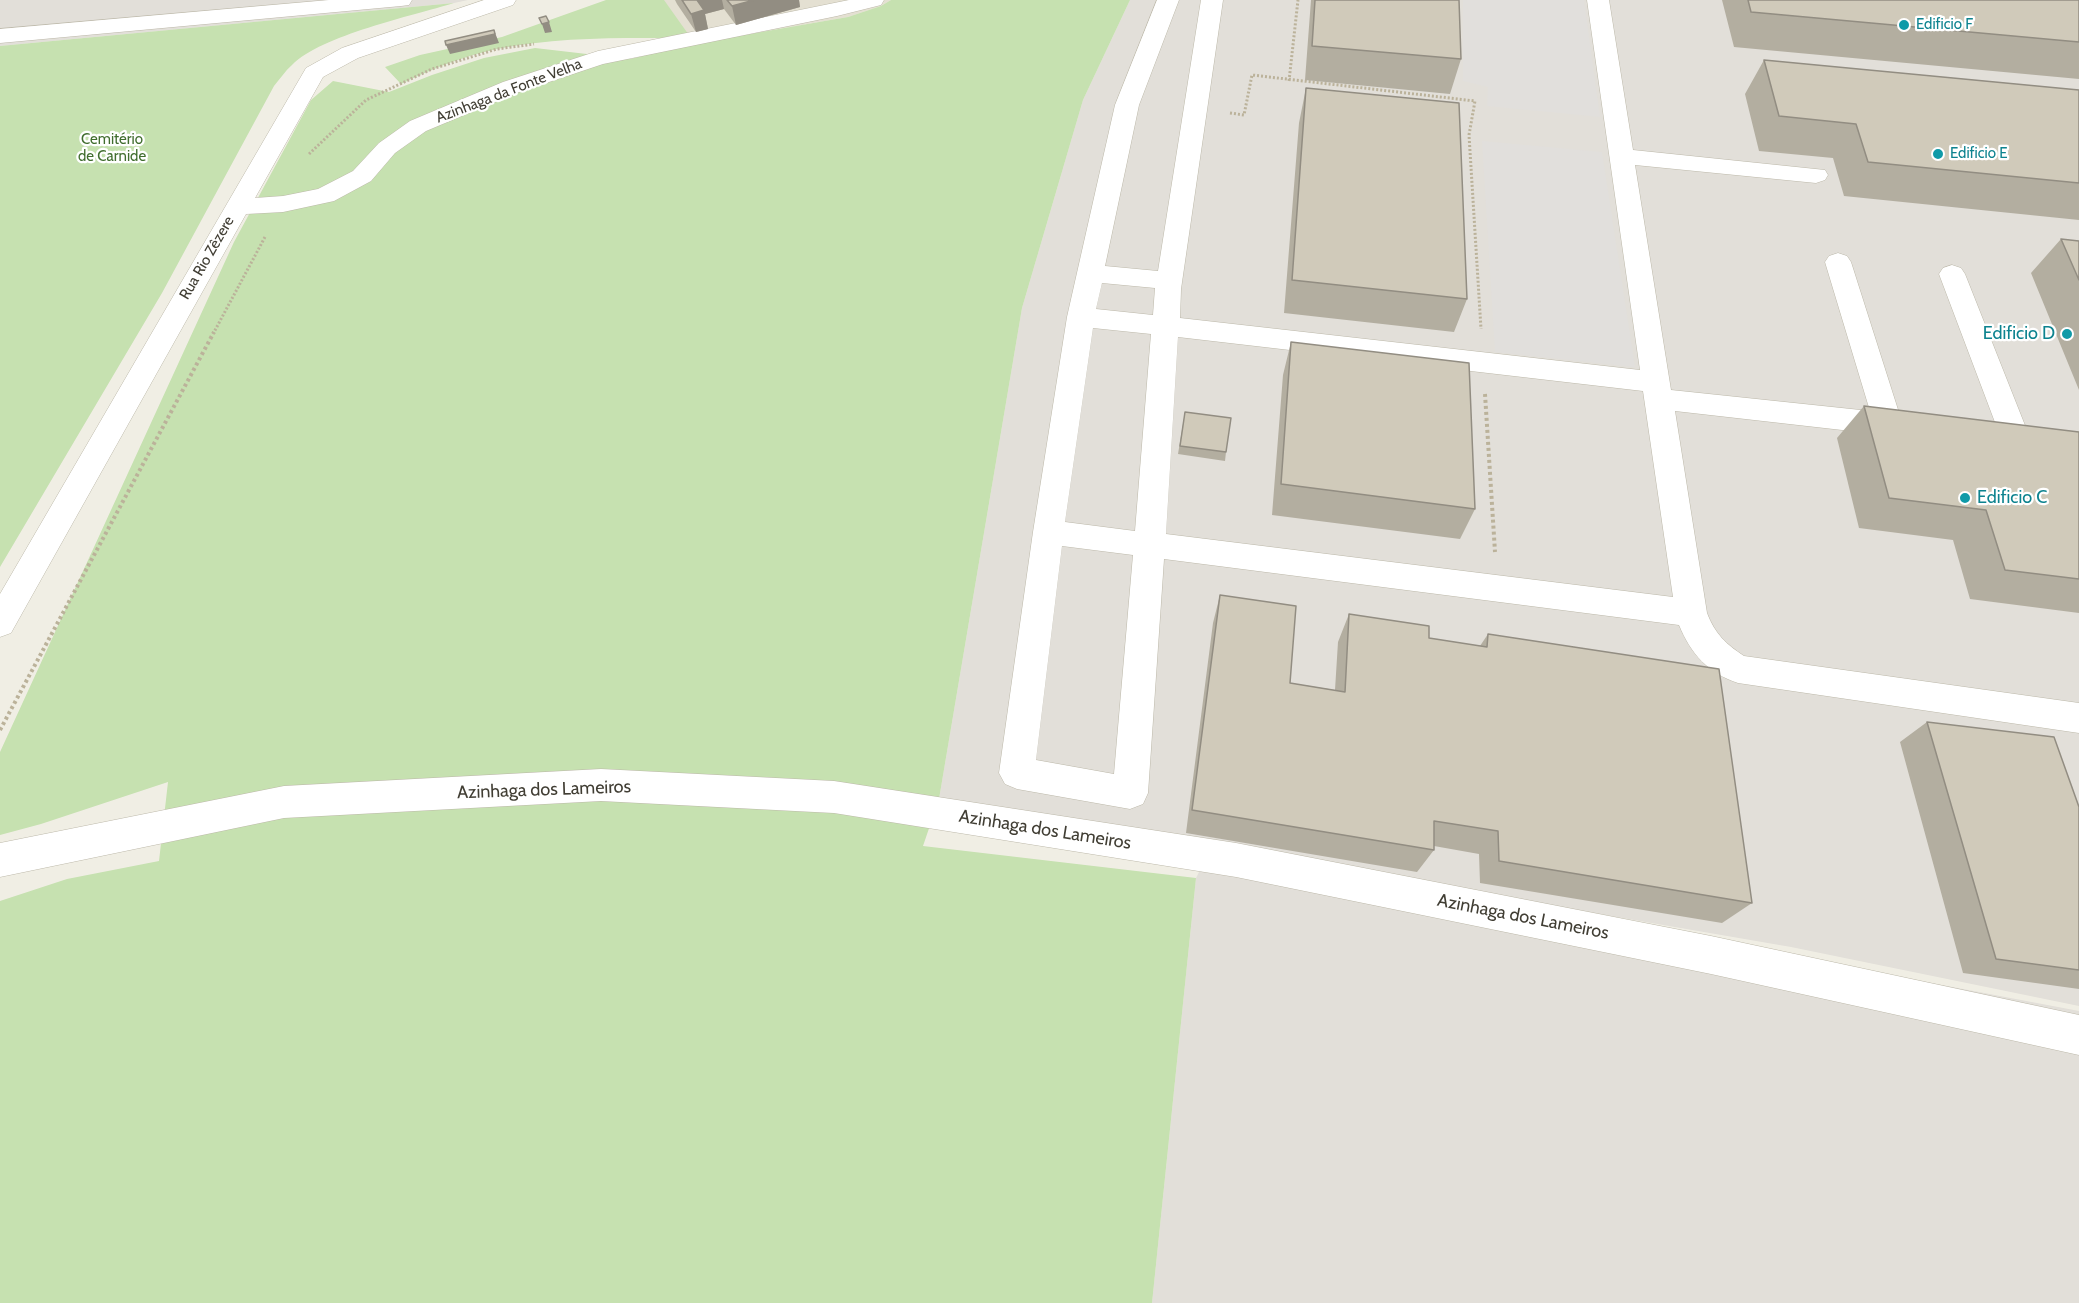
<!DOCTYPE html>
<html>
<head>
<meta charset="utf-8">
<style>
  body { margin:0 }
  canvas { display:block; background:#f0eee4 }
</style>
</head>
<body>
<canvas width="2079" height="1303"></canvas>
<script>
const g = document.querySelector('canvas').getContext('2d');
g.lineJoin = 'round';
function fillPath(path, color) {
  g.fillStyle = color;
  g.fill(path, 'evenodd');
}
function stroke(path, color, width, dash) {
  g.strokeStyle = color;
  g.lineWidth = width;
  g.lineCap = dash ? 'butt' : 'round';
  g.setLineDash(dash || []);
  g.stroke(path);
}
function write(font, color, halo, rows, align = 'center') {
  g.font = font + ' Cabin,sans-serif';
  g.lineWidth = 4.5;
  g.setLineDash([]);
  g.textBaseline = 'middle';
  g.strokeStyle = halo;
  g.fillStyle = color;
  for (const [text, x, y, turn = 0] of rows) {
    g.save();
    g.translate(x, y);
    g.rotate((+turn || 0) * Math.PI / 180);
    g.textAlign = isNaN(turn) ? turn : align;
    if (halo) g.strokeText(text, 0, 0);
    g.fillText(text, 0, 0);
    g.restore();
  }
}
fillPath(new Path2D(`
  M663,0H891L881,6L848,17L692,44Z`), '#e4e0d2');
fillPath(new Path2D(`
  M0,0H468L454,3L0,46Z
  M1130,0H2079V1006L1791,947L1268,857L2079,1011V1303H1152L1196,878L1212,847L939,799L1022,308L1083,100Z`), '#e2dfd9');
fillPath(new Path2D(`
  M606,0H664L691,38C627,38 560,36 497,49C464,56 431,69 401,84L385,67L420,55L502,37Z
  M891,0H1130L1083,100L1022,308L939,799L923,846L1196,878L1152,1303H0V901L67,879L159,861L168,782L41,824L0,835V752L234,242L311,100L333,81L389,92L432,75L484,58L535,48L630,59L692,44L848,17L881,6Z
  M454,3C412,16 322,35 292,65C285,71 280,79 274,86L162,293L0,567V46Z`), '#c6e1b0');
fillPath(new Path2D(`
  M1463,0H1584L1600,117L1487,106L1488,87L1463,81Z
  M1482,141L1602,152L1635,367L1495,352Z`), '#e1dfdc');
const minor = new Path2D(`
  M329,0H412L409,5L401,6L0,43V29Z
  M484,0H516L513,5L358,58L323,77L255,198L283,196L318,189L353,171L379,143L410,121L503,82L598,51L849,0H884L881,5L837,16L603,64L519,92L426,131L395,153L371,181L334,201L283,212L246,214L11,633L0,637V594L306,68L342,48Z
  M1157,0H1179L1139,105L1105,266L1158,271L1201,0H1223L1181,289L1180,318L1640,370L1587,0H1609L1633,150L1825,170L1828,175L1825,180L1816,183L1635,165L1671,390L1870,411L1825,262L1829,256L1838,253L1847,256L1851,262L1900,416L1905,417L1909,425L1905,433L1895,436L1675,411L1707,613C1715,634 1726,644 1744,656L2079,703V733L1738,683C1708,673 1691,654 1679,625L1164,559L1148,793L1143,804L1130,809L1017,789L1005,784L999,773L1033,532L1067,317L1115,105ZM1102,283L1155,288L1153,315L1096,309ZM1093,328L1151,334L1135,531L1065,522ZM1178,337L1643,391L1673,597L1166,534ZM1062,546L1133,555L1114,774L1036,760Z
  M1952,265L1961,268L1965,274L2030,438L2025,446C2009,451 1991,448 1975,443L1970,435L1975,427L1985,424L1996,425L1939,274L1943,268Z
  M601,769L834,781L1236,843L1711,936L2079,1015V1055L1711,974L1236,877L834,813L601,801L284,818L0,877V843L284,786Z`);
stroke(minor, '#bdb9aa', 1);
stroke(new Path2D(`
  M1289,81L1298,0
  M1230,113L1244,115L1252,75L1475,101L1469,135L1481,329
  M309,154L366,100L432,69L497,49L534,44
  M213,334L265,237`), '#bbb29a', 3, [2, 2]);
stroke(new Path2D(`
  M1485,394L1495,552
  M0,730L214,332`), '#bbb29a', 4, [3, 3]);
fillPath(minor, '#fff');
fillPath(new Path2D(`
  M675,0H799L800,7L736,25L724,9L705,14L708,29L696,32L677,4Z
  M1311,0H1459L1461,59L1450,94L1305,80Z
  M1722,0H2079V79L1734,47Z
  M1764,60L2079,90V220L1844,196L1833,158L1759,151L1745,94Z
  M1306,88L1467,299L1454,332L1284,313L1299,123Z
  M2061,239L2079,241V390L2031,273Z
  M1291,342L1475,509L1460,539L1272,515L1283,375Z
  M1864,406L2079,432V613L1970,599L1953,540L1859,528L1837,438Z
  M1185,412L1226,452L1225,461L1178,454Z
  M1220,595L1290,683L1335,690L1338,642L1349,614L1429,638L1480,646L1488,634L1752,903L1722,923L1480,883L1479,854L1434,846V850L1417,872L1186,833L1213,623Z
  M1927,722L2079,807V989L1963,973L1900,742Z`), '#b3aea0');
fillPath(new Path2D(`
  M695,0H722L724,9L705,14L708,29L696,32L691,14Z
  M754,0H799L800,7L736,25L732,6Z
  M549,22L552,32L545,33L542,24Z
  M494,30L499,43L450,54L446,45Z`), '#928d82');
const building = new Path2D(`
  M682,0H697L704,10L691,14Z
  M727,0H754L732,6Z
  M1315,0H1459L1461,59L1312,46Z
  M1748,0H2079V42L1751,12Z
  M546,16L549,22L542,24L539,18Z
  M494,30L495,34L446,45L445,41Z
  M1764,60L2079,90V183L1868,162L1856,124L1779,116Z
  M1306,88L1459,103L1467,299L1292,280Z
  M2061,239L2079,241V280Z
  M1291,342L1469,363L1475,509L1281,484Z
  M1864,406L2079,432V579L2005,570L1986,510L1889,498Z
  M1185,412L1231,418L1226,452L1180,446Z
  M1220,595L1296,606L1290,683L1345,692L1349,614L1429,626V638L1487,647L1488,634L1719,669L1752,903L1499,861L1498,831L1434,821V850L1192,810Z
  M1927,722L2054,737L2079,807V970L1996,959Z`);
fillPath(building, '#d0caba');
stroke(building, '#928d82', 1.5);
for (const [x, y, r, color] of [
  [1904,25,6,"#0f9aa8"],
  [1938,154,6,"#0f9aa8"],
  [2067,334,6,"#0f9aa8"],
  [1965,498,6,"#0f9aa8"]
]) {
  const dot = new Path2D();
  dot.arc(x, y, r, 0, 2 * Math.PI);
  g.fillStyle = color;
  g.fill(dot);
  stroke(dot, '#fff', 2);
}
write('15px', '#0d838f', '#fff', [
  ["Edificio F",1916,25],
  ["Edificio E",1950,154]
], 'left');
write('15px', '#413e34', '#fff', [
  ["Azinhaga da Fonte Velha",509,91,-21],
  ["Rua Rio Zêzere",207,258,-60]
]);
write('15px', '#406d2e', '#fff', [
  ["Cemitério",112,140],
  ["de Carnide",112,157]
]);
write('18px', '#0d838f', '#fff', [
  ["Edificio D",2055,334],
  ["Edificio C",1977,498,"left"]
], 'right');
write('18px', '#413e34', '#fff', [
  ["Azinhaga dos Lameiros",544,790,-2],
  ["Azinhaga dos Lameiros",1045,830,9],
  ["Azinhaga dos Lameiros",1523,917,11]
]);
</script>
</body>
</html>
